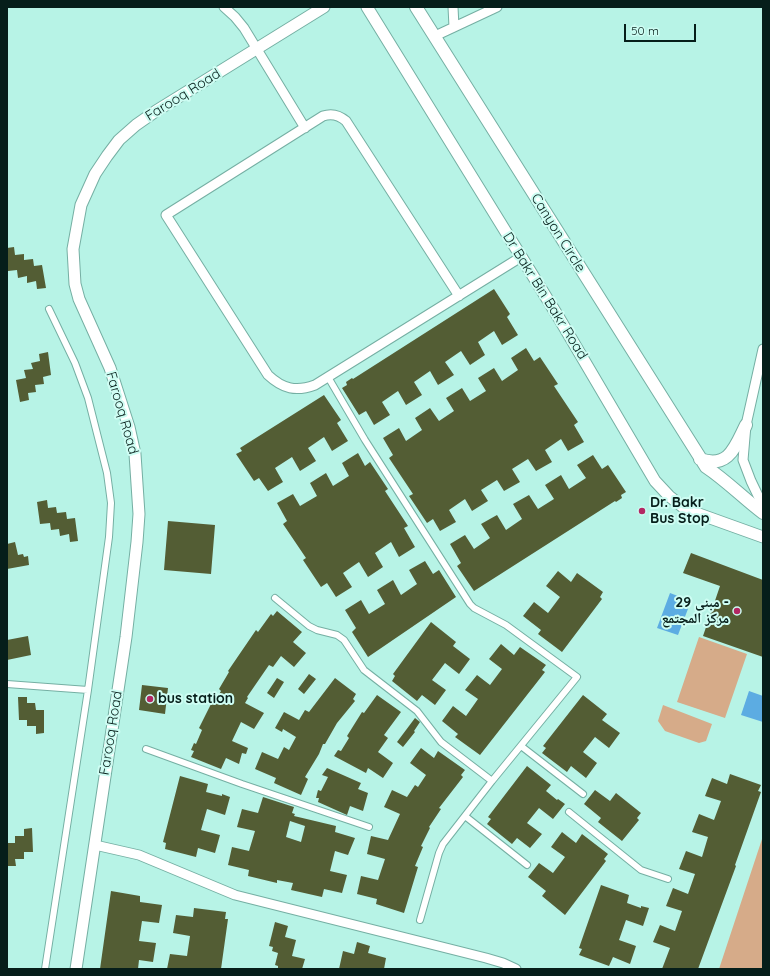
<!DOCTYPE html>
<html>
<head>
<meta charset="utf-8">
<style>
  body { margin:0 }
  #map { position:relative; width:770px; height:976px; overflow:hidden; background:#b7f3e6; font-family:Quicksand,sans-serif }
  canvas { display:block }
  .frame { position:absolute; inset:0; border:8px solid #061e1a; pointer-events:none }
  .scale { position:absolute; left:624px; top:24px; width:72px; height:18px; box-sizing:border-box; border:2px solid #061e1a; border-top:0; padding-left:5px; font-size:12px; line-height:14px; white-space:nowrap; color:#061e1a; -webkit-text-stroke:3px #cefdf3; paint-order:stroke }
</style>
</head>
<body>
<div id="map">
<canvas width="770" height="976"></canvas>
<div class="frame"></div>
<div class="scale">50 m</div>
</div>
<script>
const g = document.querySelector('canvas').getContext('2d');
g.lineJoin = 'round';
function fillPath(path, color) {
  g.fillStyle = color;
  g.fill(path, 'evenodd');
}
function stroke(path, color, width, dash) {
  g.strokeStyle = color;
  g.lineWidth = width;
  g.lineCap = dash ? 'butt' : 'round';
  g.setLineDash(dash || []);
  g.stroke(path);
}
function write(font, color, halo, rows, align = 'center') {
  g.font = font + ' Quicksand,"Noto Naskh Arabic",sans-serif';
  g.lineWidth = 4;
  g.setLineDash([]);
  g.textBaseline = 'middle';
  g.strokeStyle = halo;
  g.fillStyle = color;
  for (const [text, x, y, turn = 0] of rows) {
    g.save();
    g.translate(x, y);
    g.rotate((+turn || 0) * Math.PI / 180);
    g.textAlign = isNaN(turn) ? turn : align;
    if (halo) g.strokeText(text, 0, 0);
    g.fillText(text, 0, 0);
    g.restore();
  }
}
fillPath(new Path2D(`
  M699,637L747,654L725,718L677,702Z
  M663,705L712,724L706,741L699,743L665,731L658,721Z
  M763,836V969H719Z`), '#d6ab89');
fillPath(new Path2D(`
  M670,593L691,601L678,635L657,628Z
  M749,691L763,696V722L741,715Z`), '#5cace2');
fillPath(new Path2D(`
  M14,247L15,255L24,254V260L33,259L34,266L42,265L46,288L37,289L36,281L27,283V276L18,278L17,270L8,271L7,248Z
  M494,289L510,314L507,317L518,335L502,345L494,331L478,342L485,355L470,365L461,351L445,362L454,375L438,385L430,371L414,382L422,395L406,405L398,391L382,402L390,415L374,425L366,411L359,415L342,388L347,385L346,382L352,378L353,379Z
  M526,348L534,361L540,357L558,384L554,386L578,422L574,425L584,442L568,451L561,439L545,450L552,462L536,471L528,459L512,469L520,482L504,491L497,480L481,490L488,501L472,511L465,499L449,510L456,522L440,531L433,519L427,523L409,496L413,494L389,458L393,455L383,438L399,428L406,441L422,430L415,418L430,408L439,421L454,411L446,398L462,388L470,401L486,391L478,378L494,368L502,381L518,370L511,358Z
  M48,352L51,375L43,377L44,384L35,385L36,392L28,393L29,400L20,402L16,380L26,378L24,370L33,369L31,363L40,361L39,354Z
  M324,395L341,420L337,423L348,441L332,451L324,437L308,448L316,461L300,471L292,457L275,468L283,482L268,491L259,478L254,481L236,454L242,451L240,448Z
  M358,453L365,466L370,462L388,489L385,491L408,526L404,528L415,547L399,557L391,542L375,553L383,567L368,577L359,562L343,573L352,587L336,597L327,583L321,587L303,560L306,558L283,524L287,521L277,503L293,494L300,506L317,496L310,483L326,473L333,486L349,476L342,463Z
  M593,455L602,469L608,465L626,492L621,495L622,498L616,502L615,501L474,591L457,566L461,563L450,544L465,535L474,549L490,538L481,524L497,515L506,530L522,519L513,504L529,495L538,509L554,499L545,485L561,475L569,489L586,478L577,465Z
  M47,500L48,508L56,507L57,513L66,512L67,519L75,518L78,541L70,542L69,534L60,536L59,529L51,530L50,523L40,524L37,502Z
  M168,521L215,525L211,574L164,570Z
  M15,542L18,555L23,554L24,557L28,556L29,565L7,569V544Z
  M691,553L763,580V657L703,636L720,586L683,573Z
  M425,561L433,574L439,570L456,597L368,657L352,632L356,628L345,610L361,600L369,614L385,604L377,590L393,580L401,595L417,584L409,570Z
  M558,571L571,582L577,573L603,592L600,597L602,599L562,652L538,634L541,630L523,616L534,602L548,613L560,597L546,586Z
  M277,611L302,632L293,642L306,653L294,667L281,656L273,667L269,665L247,697L248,698L245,703L264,713L254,729L241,722L232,741L248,748L246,754L242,753L239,764L226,758L221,769L191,757L194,751L191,750L194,743L196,744L202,730L199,728L212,702L214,703L221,691L219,689L229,672L228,671L256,630L258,632L271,614L273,616Z
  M431,622L456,642L453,646L470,659L459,674L445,663L432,680L446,690L435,705L422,695L417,701L392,681L395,676L393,674Z
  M28,636L31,655L7,660V640Z
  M501,644L514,655L520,647L546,665L542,670L545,672L480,755L455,737L458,734L442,721L453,706L466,716L478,699L465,690L477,675L490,685L502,669L489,659Z
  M309,674L316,679L304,694L298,689Z
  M277,678L284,682L274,698L267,693Z
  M335,678L356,694L353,699L355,701L337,723L325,744H323L319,754L305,777L308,779L301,795L274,783L276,778L255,769L262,752L278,759L284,747L289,750L296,737L283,729L282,732L275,728L284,712L299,720L305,710L309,712Z
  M142,685L168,688L165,714L139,710Z
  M377,695L401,712L384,735L388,738L378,752L393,763L383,778L368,768L366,773L334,756L338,750L341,751L349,738L347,736L362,712L364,713Z
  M583,695L607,714L602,720L620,733L609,748L595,737L583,752L597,763L586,778L571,766L567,772L542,753L546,748L543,746Z
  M18,697H27V703H35L36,710H44V733L36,734V726H27V720H19Z
  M415,718L420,722L414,731L415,732L403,747L397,742Z
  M421,748L434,758L438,751L465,770L461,775L463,777L439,808L441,809L429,827L430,828L421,846L423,847L415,866L418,867L404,913L376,904L377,899L357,894L361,876L378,880L385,859L367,854L371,836L388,840L400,814L384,807L392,790L407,797L415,785L418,787L426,775L410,763Z
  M527,766L551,785L546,791L557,800L558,799L565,804L553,819L539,808L527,823L542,834L530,848L517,838L512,844L487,824L491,819L488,817Z
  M327,768L361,783L358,789L368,793L363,811L350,806L347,815L318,802L319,798H316L318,790L321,791L328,777L322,775Z
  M730,774L761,785L758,791L761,792L735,865L736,866L698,969H662L670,948L653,942L660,925L675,931L682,911L666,906L673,888L688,894L695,874L679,869L686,851L702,857L708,837L692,832L699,814L714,820L721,801L705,796L712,778L727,784Z
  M180,776L208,784L206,792L222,796V794L230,797L225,815L207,809L201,830L220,835L215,853L198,848L196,857L165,849L166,843L163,842Z
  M595,790L610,801L616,793L641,813L637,818L639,820L622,841L598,822L601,818L584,804Z
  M263,797L294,807L292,813L295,814L294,816L336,826L335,832L355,838L348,855L335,851L330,871L347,875L342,893L324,889L322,897L291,890L293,883L277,880V883L248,876L249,870L228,865L232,847L249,851L255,831L237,827L242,809L258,813ZM290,821L305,826L301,842L286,837Z
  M32,828L33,852H24V859H15L16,866H7V843H15V836H24V829Z
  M562,832L576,843L582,834L608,854L604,859L606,861L565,915L542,896L546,891L528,877L539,863L553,873L565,857L551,847Z
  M601,885L629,895L627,903L641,908V906L649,908L643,926L626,920L619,940L636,946L630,964L613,957L609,966L579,955L582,949L579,948Z
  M111,891L140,896V902L162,905L159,923L142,921L139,941L156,943L153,962L139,960L138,969H100Z
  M194,908L226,912L225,919H228L221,969H167L170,954L187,956L190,936L173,933L176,915L193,917Z
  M275,922L288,926L285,937L296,940L292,956L305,959L302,969H278V966L275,965L278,953L272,951L273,947L269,946Z
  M357,942L370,946L368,953L386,958L384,969H339L343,951L354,954Z`), '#535d34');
const pedestrian = new Path2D(`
  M328,377L365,440L470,604L474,608L506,625L577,677L492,781L443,844L439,853L420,920
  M275,598L309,626L317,630L337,635L344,640L364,670L417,711L441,742L492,781
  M7,684L88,690
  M521,746L583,794
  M146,749L242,784L369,827
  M569,812L641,870L668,879
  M465,816L527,865
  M45,969L88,690L109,537L111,503L107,473L88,398L75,363L49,309`);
const minor = new Path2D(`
  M224,7L235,17L244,28L305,128
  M453,7L454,27
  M435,36L497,7
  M459,296L346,121C339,115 332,113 323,116L166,215L268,375C283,389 296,392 315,385L521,257
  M763,349L746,425L743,460L751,481L763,506
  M95,845L139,855L235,895L486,958L503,963L516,969`);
const tertiary = new Path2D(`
  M367,7L559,318L655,481L669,496L683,507L699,514L763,537
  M76,969L126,637L137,542L139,514L135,454L129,427L110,368L79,299L75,284L73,249L81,205L95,174L107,156L119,140L136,125L156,111L324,7`);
const secondary = new Path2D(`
  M416,7L706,467C727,481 743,498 763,513
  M700,459C729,469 735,447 746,425`);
stroke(pedestrian, '#75afa3', 8);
stroke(minor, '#75afa3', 11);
stroke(tertiary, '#75afa3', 13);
stroke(secondary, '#75afa3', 14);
stroke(pedestrian, '#fff', 6);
stroke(minor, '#fff', 9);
stroke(tertiary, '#fff', 11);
stroke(secondary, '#fff', 12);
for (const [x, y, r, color] of [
  [642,511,4,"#b32763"],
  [737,611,4,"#b32763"],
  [150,699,4,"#b32763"]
]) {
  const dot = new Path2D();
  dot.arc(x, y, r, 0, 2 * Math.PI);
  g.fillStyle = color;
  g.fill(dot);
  stroke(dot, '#cefdf3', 1.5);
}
write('14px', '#061e1a', '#cefdf3', [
  ["Farooq Road",183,95,-32],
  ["Canyon Circle",558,233,58],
  ["Dr Bakr Bin Bakr Road",545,296,58],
  ["Farooq Road",122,413,74],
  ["Farooq Road",111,733,-81]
]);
write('bold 14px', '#061e1a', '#cefdf3', [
  ["Dr. Bakr",650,503],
  ["Bus Stop",650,519],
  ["مبنى 29 -",729,603,"right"],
  ["مركز المجتمع",729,619,"right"],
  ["bus station",158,699]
], 'left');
</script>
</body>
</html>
